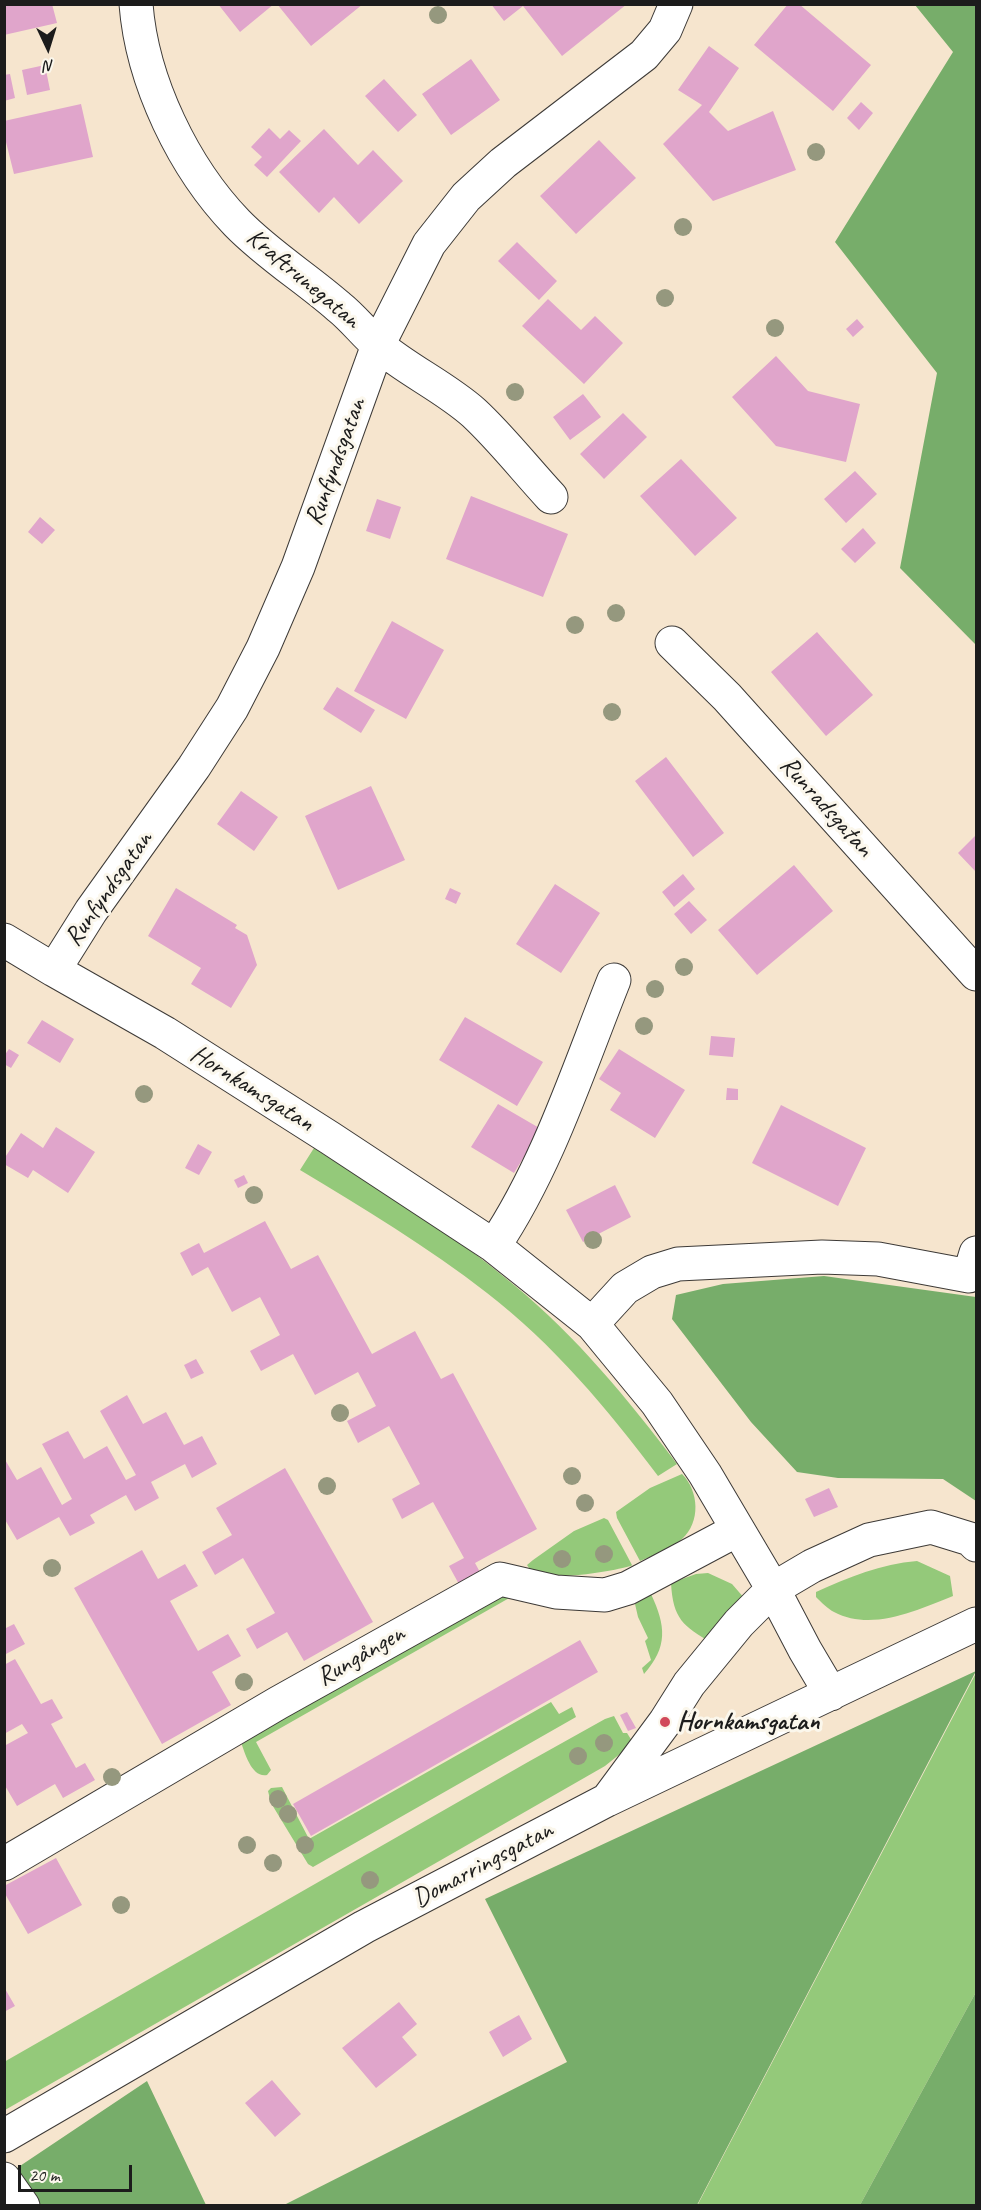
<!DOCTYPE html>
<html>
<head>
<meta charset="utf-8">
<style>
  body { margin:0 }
  #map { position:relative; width:981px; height:2210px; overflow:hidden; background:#f6e5ce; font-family:Caveat,sans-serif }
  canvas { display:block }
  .frame { position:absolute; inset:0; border:6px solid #1c1c1c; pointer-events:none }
  .north { position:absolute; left:18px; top:18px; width:60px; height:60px; -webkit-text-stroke:4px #fbf7ec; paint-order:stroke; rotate:176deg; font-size:16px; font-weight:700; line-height:24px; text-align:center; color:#1c1c1c }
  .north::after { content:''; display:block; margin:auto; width:21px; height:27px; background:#1c1c1c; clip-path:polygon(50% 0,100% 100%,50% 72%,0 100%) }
  .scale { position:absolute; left:18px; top:2165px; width:114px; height:27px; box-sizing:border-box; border:3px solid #1c1c1c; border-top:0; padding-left:8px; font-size:18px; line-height:21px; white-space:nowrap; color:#1c1c1c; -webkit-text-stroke:4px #fbf7ec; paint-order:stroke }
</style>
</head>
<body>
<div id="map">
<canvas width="981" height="2210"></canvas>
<div class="frame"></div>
<div class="north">N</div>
<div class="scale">20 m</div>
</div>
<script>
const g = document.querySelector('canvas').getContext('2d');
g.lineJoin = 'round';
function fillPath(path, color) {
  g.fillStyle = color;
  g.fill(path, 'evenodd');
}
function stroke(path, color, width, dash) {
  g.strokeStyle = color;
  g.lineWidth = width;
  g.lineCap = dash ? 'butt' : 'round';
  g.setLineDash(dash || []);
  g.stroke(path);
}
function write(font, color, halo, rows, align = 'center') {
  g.font = font + ' Caveat,sans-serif';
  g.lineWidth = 6;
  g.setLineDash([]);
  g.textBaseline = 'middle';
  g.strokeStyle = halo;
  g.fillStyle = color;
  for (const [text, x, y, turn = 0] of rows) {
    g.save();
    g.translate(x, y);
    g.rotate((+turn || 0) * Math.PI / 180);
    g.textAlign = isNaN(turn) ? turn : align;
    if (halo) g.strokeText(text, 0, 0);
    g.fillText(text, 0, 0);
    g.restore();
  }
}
fillPath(new Path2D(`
  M314,1148C382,1192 453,1233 514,1285C577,1337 628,1399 677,1464L658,1476C607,1408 553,1344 487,1293C428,1247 363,1208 300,1170Z
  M682,1474C699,1491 701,1522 682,1539C671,1549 654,1555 640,1561L617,1518L616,1512L650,1488Z
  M604,1518L608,1520L632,1565L631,1566C612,1571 537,1586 527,1565L533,1560L574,1531Z
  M917,1561L950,1576L953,1596C917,1610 872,1632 834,1612C828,1609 821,1602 816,1597V1592C849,1577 881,1564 917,1561Z
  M708,1573L732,1584L745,1599L712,1643C683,1626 673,1619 671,1583L696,1574Z
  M500,1589L511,1597L256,1742L271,1770L267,1775C252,1778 245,1754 241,1742Z
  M651,1594C666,1626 668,1647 644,1674L642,1668L651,1660L645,1641L648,1638L638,1617L635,1604Z
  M976,1673V1992L860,2205L697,2206Z
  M551,1702L559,1714L572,1707L576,1717L313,1867L308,1864L271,1803L268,1791L271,1788L282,1787L309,1839Z
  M614,1716L623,1733H627L632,1741L626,1749L605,1766L5,2110L4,2062L528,1762L605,1719Z`), '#94c97a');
fillPath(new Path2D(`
  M915,5H976V645L900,568L937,373L835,242L953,52Z
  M824,1276L976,1297V1501L943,1479L838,1478L797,1472L751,1422L672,1319L676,1295L723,1284Z
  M976,1671L697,2205H284L567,2062L485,1899Z
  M976,1992V2205H860Z
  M147,2081L206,2205L5,2206V2176Z`), '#77ad6a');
fillPath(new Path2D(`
  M4,4H52L57,23L4,35Z
  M218,4H274L240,32Z
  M277,4H363L311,46Z
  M491,4H627L562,56L523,6L504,21Z
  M788,4H799L871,65L833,111L754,45Z
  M709,46L739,68L709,112L728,131L773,111L796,170L713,201L663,144L702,105L678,90Z
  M471,59L500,100L451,135L422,94Z
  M45,65L50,90L27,95L22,70Z
  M10,74L15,98L4,101V75Z
  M384,79L417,115L398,132L365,96Z
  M861,102L873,113L859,130L847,118Z
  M81,104L93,157L14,174L4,134V121Z
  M269,128L280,139L289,130L301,141L267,177L254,165L262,157L251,147Z
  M324,129L358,165L373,150L403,181L359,224L334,197L319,213L279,172Z
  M599,140L636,178L576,234L540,196Z
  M517,242L557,281L539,300L498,261Z
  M548,299L581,330L595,316L623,343L584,384L522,326Z
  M857,319L864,327L853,337L846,329Z
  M776,356L808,391L860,404L846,462L776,446L732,397Z
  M583,394L601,417L570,440L553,417Z
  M623,413L647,437L604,479L580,454Z
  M681,459L737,518L695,556L640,496Z
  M855,471L877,494L846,523L824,499Z
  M471,496L568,534L543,597L446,559Z
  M377,499L401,507L390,539L366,531Z
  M40,517L55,530L42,544L28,532Z
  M863,528L876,543L855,563L841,549Z
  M392,621L444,650L406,719L354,691Z
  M817,632L873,695L826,736L771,672Z
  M337,687L375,710L361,733L323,709Z
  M666,757L724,833L693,857L635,781Z
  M371,786L405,860L338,890L305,816Z
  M241,791L278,817L254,851L217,824Z
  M976,835V872L958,853Z
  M794,865L833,911L757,975L718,930Z
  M683,874L695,889L674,907L662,892Z
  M555,884L600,913L561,973L516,944Z
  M176,888L237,925L235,928L247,935L257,965L231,1008L191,984L201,968L148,936Z
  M450,888L461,893L456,904L445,899Z
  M689,901L707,920L691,934L674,914Z
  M465,1017L543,1062L517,1106L439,1060Z
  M42,1020L74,1039L60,1063L27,1043Z
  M711,1036L735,1038L733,1057L709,1055Z
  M9,1049L19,1055L11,1068L4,1064V1056Z
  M619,1049L685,1090L655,1138L610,1110L621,1093L599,1079Z
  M727,1088L738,1089V1100H726Z
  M498,1104L541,1129L514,1173L471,1147Z
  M781,1105L866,1148L838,1206L752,1163Z
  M56,1127L95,1152L68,1193L33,1170L28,1178L4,1164V1159L21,1133L43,1148Z
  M198,1144L212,1152L199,1175L185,1168Z
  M244,1175L248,1183L238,1188L234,1180Z
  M615,1185L631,1217L583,1242L566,1210Z
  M265,1221L291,1269L318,1255L372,1354L415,1331L441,1379L453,1373L537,1529L475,1563L481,1574L460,1586L449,1566L464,1558L433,1502L402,1519L392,1499L420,1484L389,1426L358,1443L347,1421L376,1406L358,1372L315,1395L293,1354L261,1371L250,1351L280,1335L260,1297L232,1312L208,1267L192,1276L180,1253L199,1243L204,1253Z
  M196,1359L204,1373L191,1379L184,1365Z
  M127,1395L143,1424L166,1412L184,1445L202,1436L217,1464L192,1478L185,1464L151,1482L159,1498L135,1511L126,1495L90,1515L95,1523L70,1536L59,1517L17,1540L4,1518V1458L17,1480L41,1467L62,1505L72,1499L42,1444L68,1431L84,1459L107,1446L126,1480L136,1475L100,1411Z
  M285,1468L373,1622L304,1661L287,1632L257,1649L246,1629L275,1613L243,1558L215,1575L202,1552L232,1535L216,1508Z
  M829,1488L838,1507L814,1517L805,1499Z
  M142,1550L158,1579L185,1564L198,1586L170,1601L198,1651L228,1634L241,1656L212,1672L231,1705L162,1744L74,1588Z
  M14,1624L25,1644L4,1655V1625L6,1628Z
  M580,1640L598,1672L311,1836L293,1804Z
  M15,1659L41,1704L52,1699L63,1718L51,1724L76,1768L85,1763L95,1780L63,1798L55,1784L17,1806L4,1784V1746L28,1733L22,1724L4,1734V1665Z
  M627,1712L636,1728L628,1731L620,1715Z
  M56,1858L82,1905L28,1934L4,1892V1886Z
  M4,1987L15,2006L4,2012Z
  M399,2002L417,2024L402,2037L417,2055L376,2088L342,2048Z
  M519,2015L532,2039L503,2057L489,2032Z
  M272,2080L301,2114L275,2137L245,2103Z`), '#e0a5cb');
const minor = new Path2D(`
  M136,4C142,82 184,168 237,223C268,255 306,278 339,307C353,318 364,333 378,345C407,370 445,387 474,413C500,437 526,470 551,497
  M672,643L727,697L976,974
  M4,940L54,970L165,1033L330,1138L494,1246L592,1324L657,1403L705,1474L773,1589L805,1650L831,1694
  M54,970L91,911L194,767L232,708L263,648L298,567L378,345L429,244L466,197L503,163L644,55L665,30L676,4
  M494,1246C548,1165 578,1070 614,980
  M592,1324L625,1288L652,1272L678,1264L822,1257L878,1259L969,1276L976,1253
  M608,1799L665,1722L689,1684L739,1623L773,1589L812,1566L869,1540L931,1527L970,1539L976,1545
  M4,1864L278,1703L500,1579L556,1592L605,1595L628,1588L737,1530
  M4,2136L364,1927L607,1800L976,1624
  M4,2179L23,2206`);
stroke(minor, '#3d3a37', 35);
stroke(minor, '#fff', 33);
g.fillStyle = '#95987e';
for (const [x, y] of [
  [438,15],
  [816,152],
  [683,227],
  [665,298],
  [775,328],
  [515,392],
  [616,613],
  [575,625],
  [612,712],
  [684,967],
  [655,989],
  [644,1026],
  [144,1094],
  [254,1195],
  [593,1240],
  [340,1413],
  [572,1476],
  [327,1486],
  [585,1503],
  [604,1554],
  [562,1559],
  [52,1568],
  [244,1682],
  [604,1743],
  [578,1756],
  [112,1777],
  [278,1799],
  [288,1814],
  [247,1845],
  [305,1845],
  [273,1863],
  [370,1880],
  [121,1905]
]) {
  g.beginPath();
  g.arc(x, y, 9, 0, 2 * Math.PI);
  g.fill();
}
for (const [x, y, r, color] of [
  [665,1722,6,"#d1495b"]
]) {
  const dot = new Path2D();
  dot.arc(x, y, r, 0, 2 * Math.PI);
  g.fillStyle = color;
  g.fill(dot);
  stroke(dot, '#fbf7ec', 2);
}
write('26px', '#1c1c1c', '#fbf7ec', [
  ["Kraftrunegatan",303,279,40],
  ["Runfyndsgatan",336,462,-70],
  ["Runradsgatan",826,807,48],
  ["Runfyndsgatan",109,889,-55],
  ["Hornkamsgatan",252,1089,32],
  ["Rungången",361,1656,-30],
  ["Domarringsgatan",483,1865,-28]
]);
write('bold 26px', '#1c1c1c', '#fbf7ec', [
  ["Hornkamsgatan",677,1722]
], 'left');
</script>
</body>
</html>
